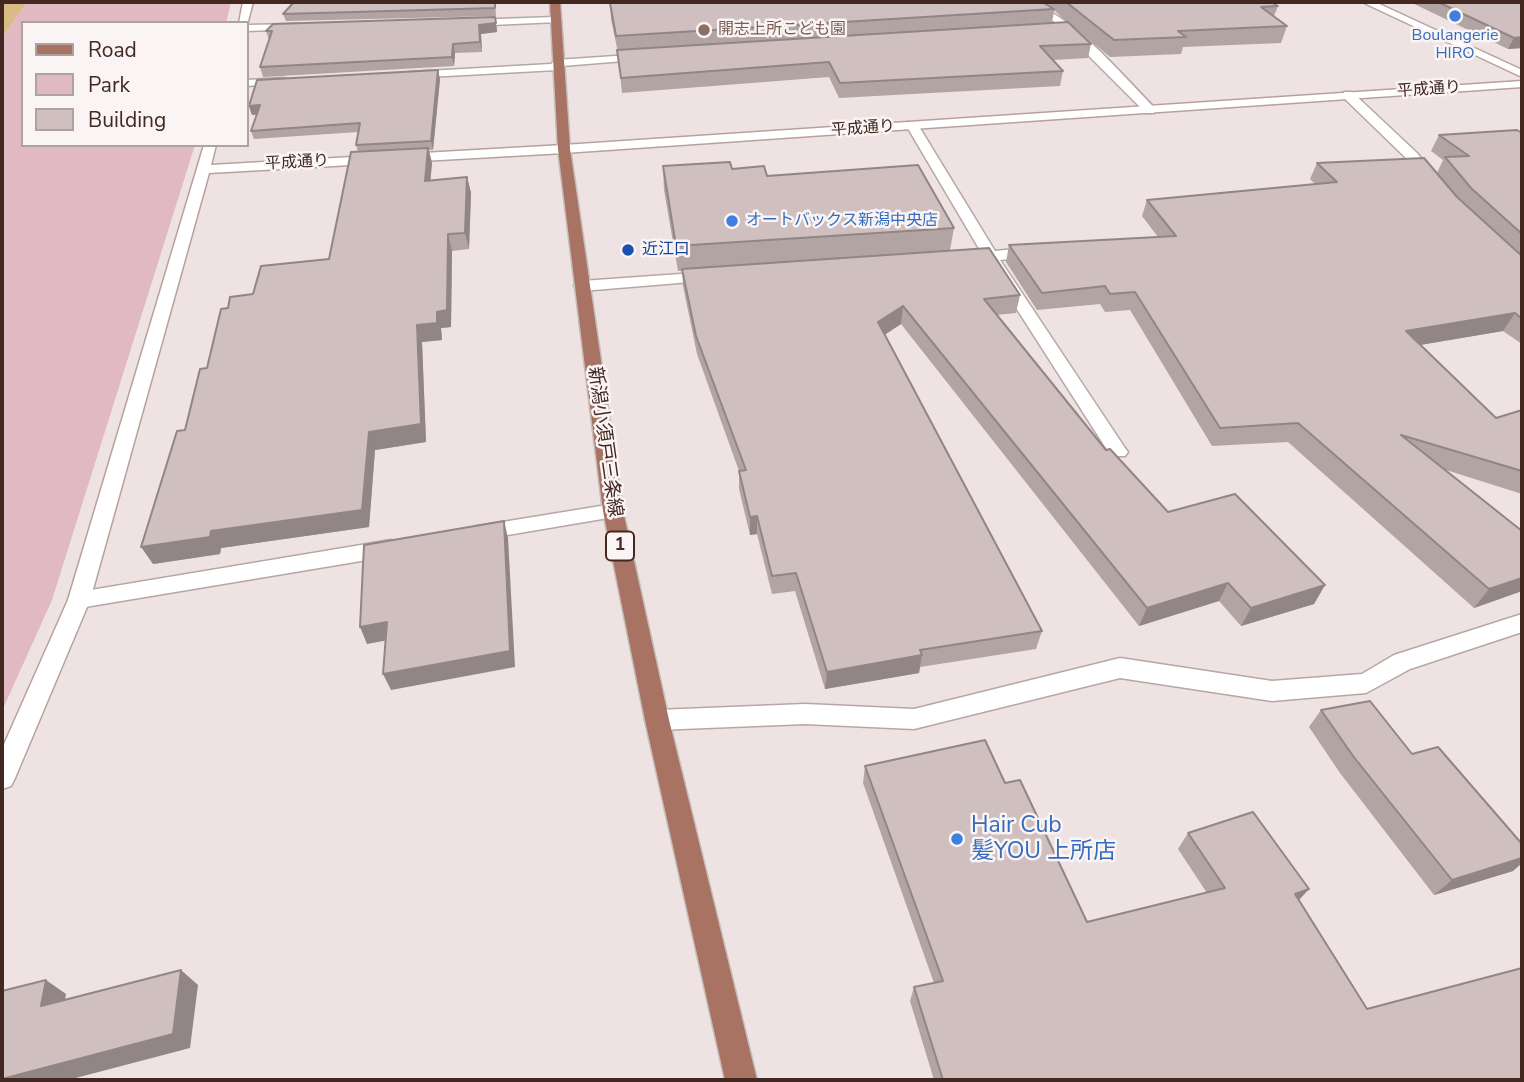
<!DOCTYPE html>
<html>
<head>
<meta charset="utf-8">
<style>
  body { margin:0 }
  #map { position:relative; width:1524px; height:1082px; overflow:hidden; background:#eee3e2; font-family:"Nunito Sans",sans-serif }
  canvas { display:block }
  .frame { position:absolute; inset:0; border:4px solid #422820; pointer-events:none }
  .legend { position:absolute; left:21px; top:21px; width:228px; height:126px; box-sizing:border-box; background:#faf4f4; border:2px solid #b0a29f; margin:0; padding:9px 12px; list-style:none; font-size:21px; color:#422820 }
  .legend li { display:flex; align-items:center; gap:14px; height:35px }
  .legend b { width:35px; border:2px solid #b0a29f }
</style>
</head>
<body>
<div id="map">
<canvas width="1524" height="1082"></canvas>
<div class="frame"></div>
<ul class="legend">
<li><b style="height:9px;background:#a87362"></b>Road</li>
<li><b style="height:19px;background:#e1b9c2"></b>Park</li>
<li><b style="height:19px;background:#cfbfbe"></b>Building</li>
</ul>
</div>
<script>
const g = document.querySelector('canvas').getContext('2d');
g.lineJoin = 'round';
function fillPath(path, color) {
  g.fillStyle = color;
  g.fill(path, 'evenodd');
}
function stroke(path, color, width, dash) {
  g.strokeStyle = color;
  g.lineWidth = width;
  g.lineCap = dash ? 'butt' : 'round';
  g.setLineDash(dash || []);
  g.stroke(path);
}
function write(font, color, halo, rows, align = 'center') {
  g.font = font + ' "Nunito Sans","Noto Sans JP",sans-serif';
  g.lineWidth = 5;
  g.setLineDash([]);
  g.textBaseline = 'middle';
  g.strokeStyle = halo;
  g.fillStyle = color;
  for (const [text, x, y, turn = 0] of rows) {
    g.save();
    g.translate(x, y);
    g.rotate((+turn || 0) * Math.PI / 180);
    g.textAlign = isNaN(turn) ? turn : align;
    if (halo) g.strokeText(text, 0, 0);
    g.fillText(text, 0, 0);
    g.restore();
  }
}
fillPath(new Path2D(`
  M27,2H231L226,23H23V145H195L52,600L2,711V38Z`), '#e1b9c2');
fillPath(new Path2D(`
  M2,2H27L2,38Z`), '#d9bc85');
const street = new Path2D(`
  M1017,2C1062,0 1123,77 1154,107V113H1146L1055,22Z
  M555,17L559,18V22L469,26L464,23L469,20Z
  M297,24L301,25V29L247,31V25Z
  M645,54L651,57L649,59L562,66L557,70L410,78L404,75L410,72L551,64L556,60Z
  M283,78L287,79V83L247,86V80Z
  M1344,92H1352L1417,153L1439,181L1437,184H1427L1407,159L1344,98Z
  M908,122L918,125L995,251L1034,247L1042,252L1034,257L1000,260L1125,448L1128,452L1125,456H1111L986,261L968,263L960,258L963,255L981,252L906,125Z
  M709,272L715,274V280L582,291L574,286L582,281Z
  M613,504L623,511L620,516L478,540L471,538L468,533L471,528L478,526Z
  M391,540L398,543L402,548L398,553L391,556L79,608L71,606L68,600L71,594L79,592Z
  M1522,614V632L1410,669L1366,693L1272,701L1120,678L914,729L805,724L657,730L648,727L645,720L648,713L657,710L805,704L914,709L1120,658L1272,681L1362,674L1394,655Z`);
const secondary = new Path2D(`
  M243,2H253L247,25V23H239Z
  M1362,2H1375L1522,70V77Z
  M1522,81V87L564,153L209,173L90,600L15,778L11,786L2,789V749L68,600L204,145H216L211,165L564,145Z`);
const primary = new Path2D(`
  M550,2H560L570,149L623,511L669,720L757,1080H725L645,720L603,511L558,149Z`);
stroke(street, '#b7a7a4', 3);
stroke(secondary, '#b8a19c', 3);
stroke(primary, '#c6bebc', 3);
fillPath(street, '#fff');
fillPath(secondary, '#fff');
fillPath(primary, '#a87362');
fillPath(new Path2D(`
  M495,2L496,16L286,21L283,14Z
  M625,2H1271L1278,6L1274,16L1287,26L1281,43L1183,47L1181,54L1110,57L1074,27L1091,44L1088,58L1053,60L1063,71L1060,86L839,98L829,77L622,93L618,53L611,19L610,3ZM1054,11H1055L1067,22L1052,23Z
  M1410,2H1522V48L1508,49Z
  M497,26V32L481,34L482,52L455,53L454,66L263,77L260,67L269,40L266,31Z
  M440,79L433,150H429L432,163L430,181L467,177L471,193L469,249L452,251L451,327L441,328L442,340L422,342L426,442L375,450L369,527L221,548L220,554L153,564L185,430L228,308L253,294L329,259L358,152L356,145L358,132L254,139L251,131L257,114L252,115L249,106Z
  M1522,133V344L1503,331L1420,345L1496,418L1522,410V494L1446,470L1522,531V591L1474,608L1288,442L1212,446L1130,310L1105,312L1100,304L1037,310L1006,262L1009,245L1158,237L1142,216L1147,200L1315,184L1310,179L1317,163L1437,173L1443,160L1431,151L1439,135Z
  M663,166L732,169L767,176L954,228L950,250L1020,295L1016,313L996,315L1106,450L1168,512L1325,585L1314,604L1241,626L1219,601L1139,626L901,324L885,335L1042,631L1036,649L920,667L919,673L825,689L795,591L772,594L757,534L750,535L739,489V471L697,354L683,286L682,271H678L664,190Z
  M1321,710L1412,754L1522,844V863L1513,871L1434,895L1340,773L1309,727Z
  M865,766L1005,783L1087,922L1207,893L1178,849L1188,833L1309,889L1299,900L1367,1009L1522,1080H934L910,1001L914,987L934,983L863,783Z`), '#b2a4a3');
fillPath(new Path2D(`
  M495,17L497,32L481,34L482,52L480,42L479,25Z
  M1522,37V48L1508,49L1514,38Z
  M453,44L455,53L454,66L452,57Z
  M438,70L440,79L433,150L431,141Z
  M260,105L263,114L252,115L249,106Z
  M428,148L432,163L429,197L425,181Z
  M467,177L471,193L469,249L465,233Z
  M448,234L452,251L451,327L441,328L442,340L422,342L426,442L375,450L369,527L221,548L220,554L153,564L141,547L211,531L369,432L417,325L437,312Z
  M903,306L901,324L876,340L878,322Z
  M1515,313L1503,331L1396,349L1406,331Z
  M757,516V534L750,535V517Z
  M504,521L508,538L515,667L391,690L383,674Z
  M1522,578V591L1474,608L1489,589Z
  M1228,583L1219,601L1139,626L1147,608Z
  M1325,585L1314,604L1241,626L1251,608Z
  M387,622L394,639L367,644L360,627Z
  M922,655L919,673L825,689L827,672Z
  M1522,858V863L1513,871L1434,895L1452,880Z
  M1309,889L1295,904V894Z
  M181,970L198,985L190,1048L68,1080H2V1079Z
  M46,980L66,994L62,1020L41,1006Z`), '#918685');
const building = new Path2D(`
  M294,2H495V8L283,14Z
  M625,2H1042L1054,9L616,36L610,3Z
  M1066,2H1271L1278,6L1261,7L1287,26L1178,31L1186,37L1114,40Z
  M1438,2H1522V37L1514,38Z
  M495,17L496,23L479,25L480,42L453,44L452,57L260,67L272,31H266L273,24Z
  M1068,22L1091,44L1040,46L1063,71L840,83L829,62L621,78L617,50Z
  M438,70L431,141L356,145L360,123L251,131L260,105L249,106L257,80Z
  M1517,130L1522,133V234L1471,188L1445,157L1469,156L1439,135Z
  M428,148L425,181L467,177L465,233L448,234L447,310L437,312V323L417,325L421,424L369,432L362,510L211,531L210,537L141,547L177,431L185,430L200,369L207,368L221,309L228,308L230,297L253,294L261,266L329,259L351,152Z
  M1424,158L1457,197L1522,256V319L1515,313L1406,331L1496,418L1522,410V471L1401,435L1522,531V578L1489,589L1298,423L1220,428L1135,292L1110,294L1105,286L1042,293L1009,245L1176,236L1147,200L1337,182L1317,163Z
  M730,162L732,169L764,166L767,176L918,165L954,228L676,246L663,166Z
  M989,248L1020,295L984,299L1106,450L1110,449L1168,512L1235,494L1325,585L1251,608L1228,583L1147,608L903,306L878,322L1042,631L920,650L922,655L827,672L796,573L772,576L757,516L750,517L739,471L746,470L696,336L682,269Z
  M504,521L510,651L383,674L387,622L360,627L364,545Z
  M1370,701L1412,754L1438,747L1522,844V858L1452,880L1353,756L1321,710Z
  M985,740L1005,783L1020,780L1087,922L1225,888L1188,833L1253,812L1309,889L1295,894L1367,1009L1522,968V1080H943L914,987L943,981L865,766Z
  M181,970L173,1034L2,1079V991L46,980L41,1006Z`);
fillPath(building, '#cfbfbe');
stroke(building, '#918685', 2);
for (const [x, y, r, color] of [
  [1455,16,7,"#3f7fe0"],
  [704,30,7,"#8d6e63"],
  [732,221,7,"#3f7fe0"],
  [628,250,7,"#1a4fb4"],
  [957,839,7,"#3f7fe0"]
]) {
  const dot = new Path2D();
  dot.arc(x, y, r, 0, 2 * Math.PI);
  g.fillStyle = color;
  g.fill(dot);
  stroke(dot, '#faf4f4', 2.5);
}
write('16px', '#785e54', '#faf4f4', [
  ["開志上所こども園",718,30]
], 'left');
write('16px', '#366cbe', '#faf4f4', [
  ["Boulangerie",1455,36],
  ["HIRO",1455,54],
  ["オートバックス新潟中央店",746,221,"left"]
]);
write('16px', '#422820', '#faf4f4', [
  ["平成通り",1429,90,-4],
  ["平成通り",863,129,-4],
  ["平成通り",297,163,-3]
]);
write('16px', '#164399', '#faf4f4', [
  ["近江口",642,250]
], 'left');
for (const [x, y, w] of [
  [620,546,28]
]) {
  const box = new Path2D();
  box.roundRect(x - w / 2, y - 14.5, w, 29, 5);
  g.fillStyle = '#faf4f4';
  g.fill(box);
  stroke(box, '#422820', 2);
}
write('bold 18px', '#422820', null, [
  ["1",620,546]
]);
write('19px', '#422820', '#faf4f4', [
  ["新潟小須戸三条線",604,442,82]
]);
write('23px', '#366cbe', '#faf4f4', [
  ["Hair Cub",971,826],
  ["髪YOU 上所店",971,852]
], 'left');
</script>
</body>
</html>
